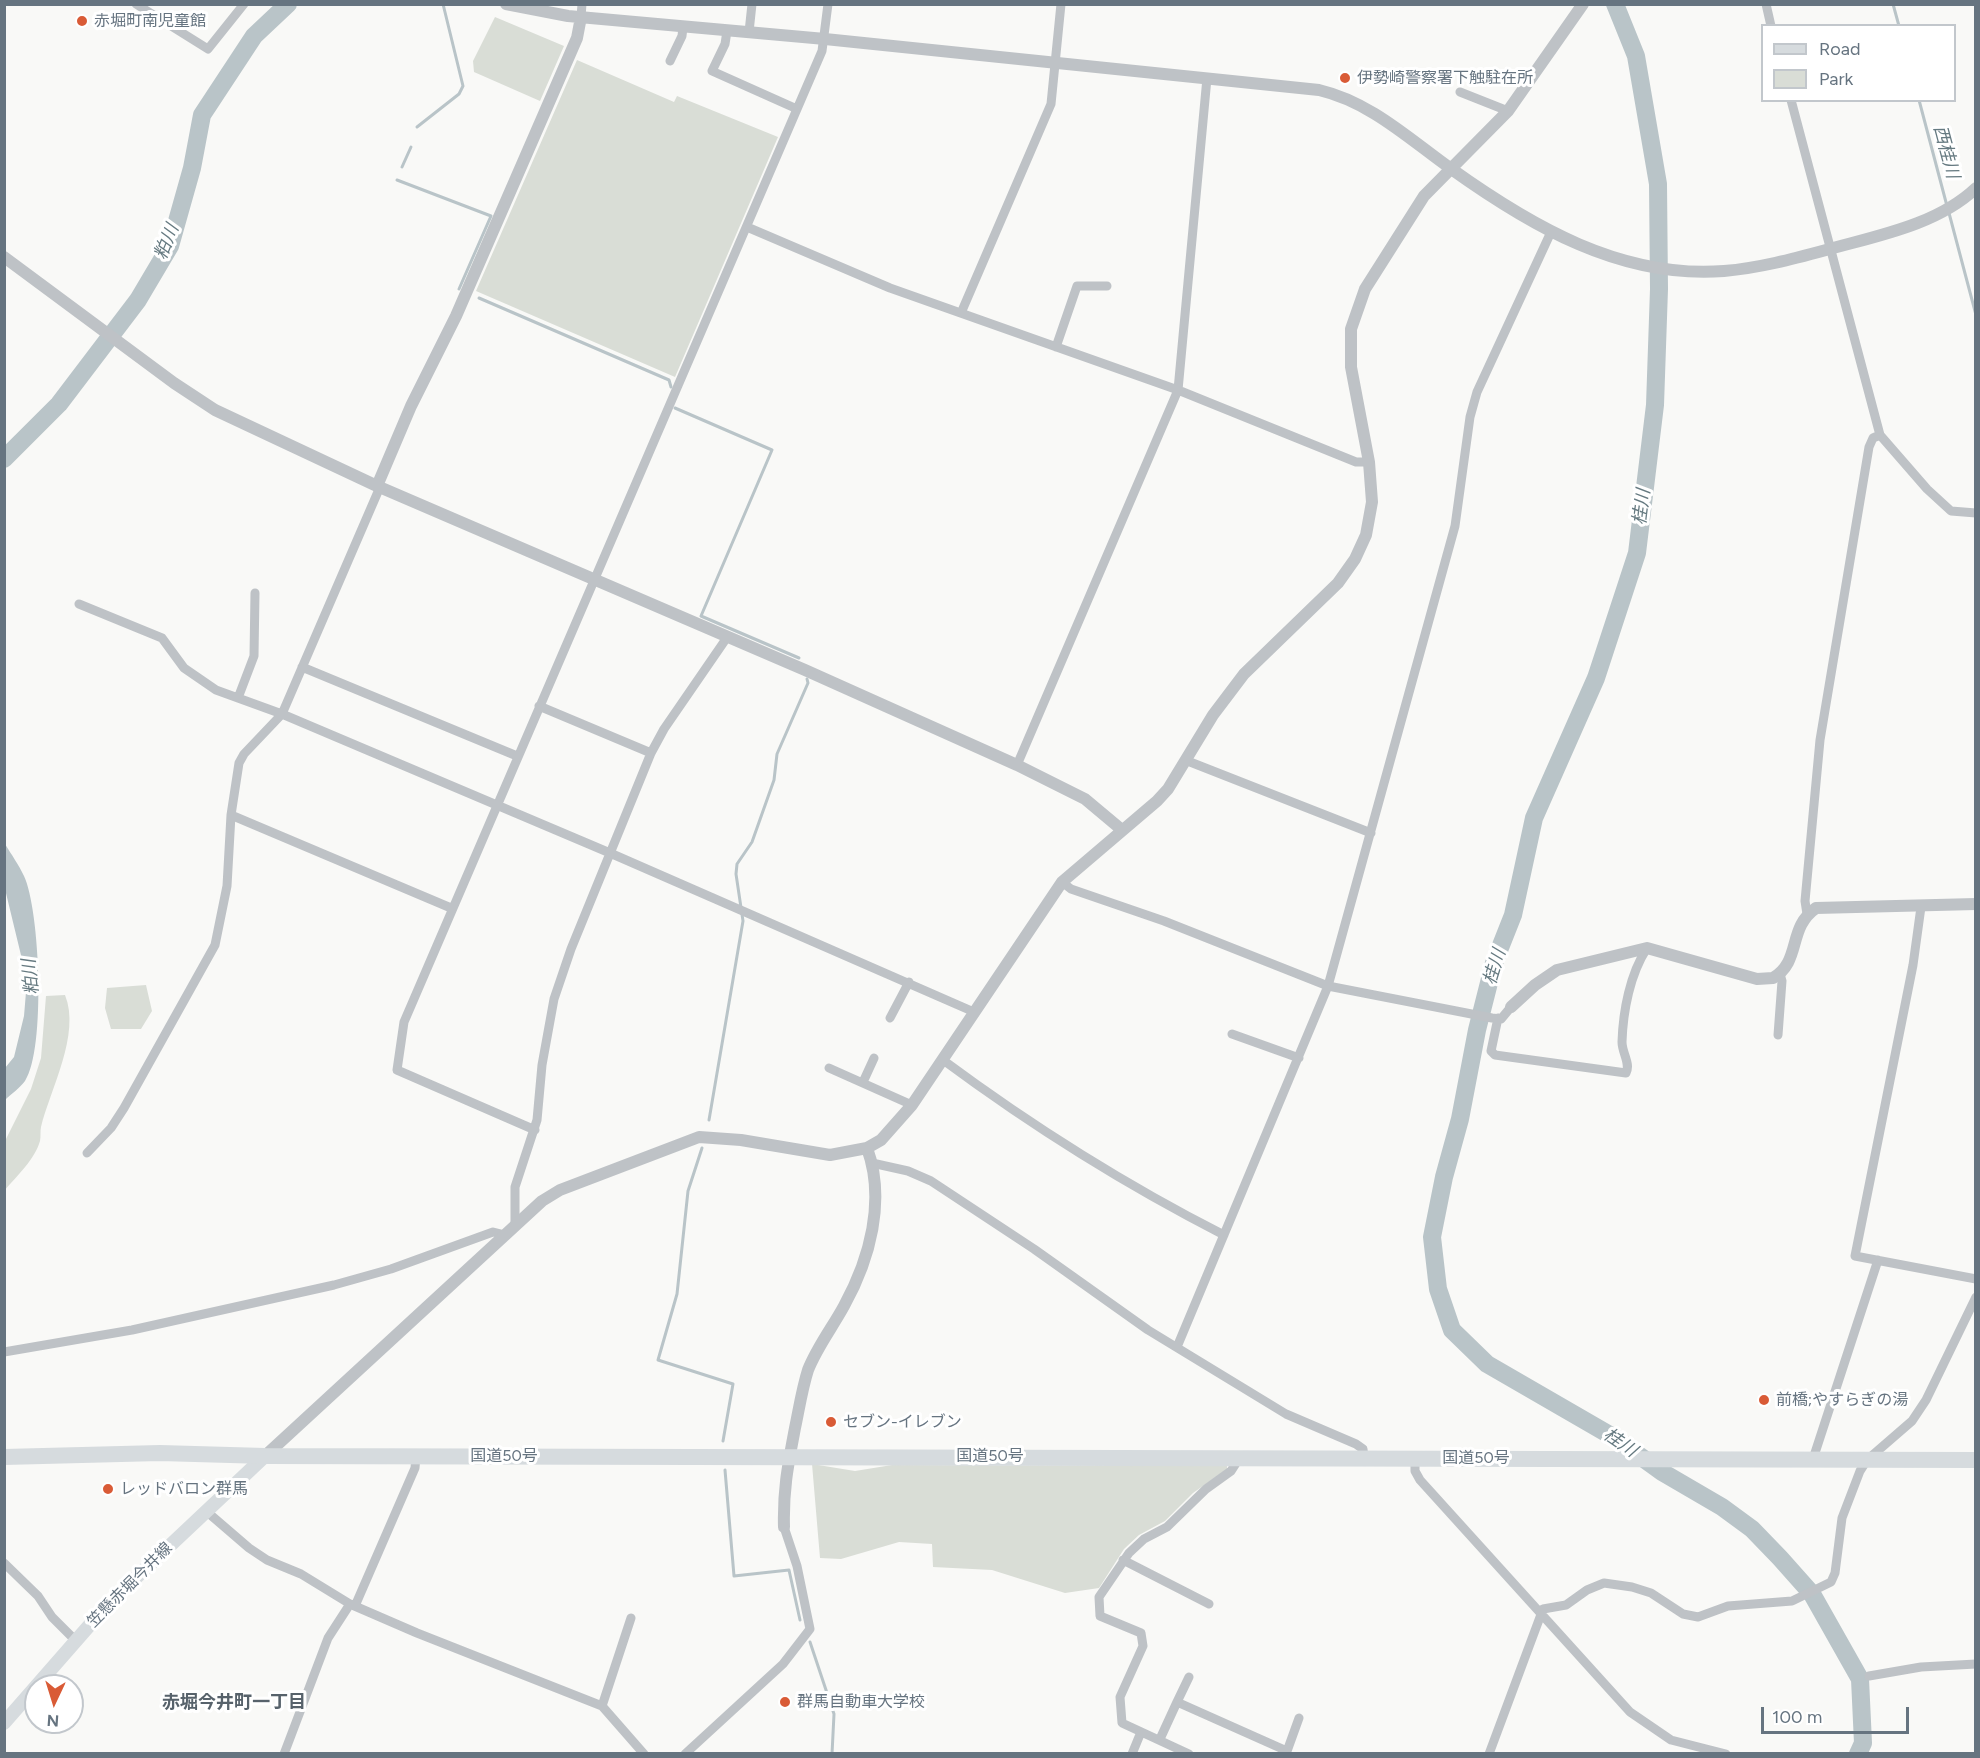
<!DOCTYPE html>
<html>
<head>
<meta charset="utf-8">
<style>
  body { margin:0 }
  #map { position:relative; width:1980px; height:1758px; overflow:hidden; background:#f9f9f7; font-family:Figtree,sans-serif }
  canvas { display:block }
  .frame { position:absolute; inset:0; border:6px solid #667480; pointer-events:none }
  .legend { position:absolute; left:1761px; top:24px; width:195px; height:78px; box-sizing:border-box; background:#fff; border:2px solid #c2c7cc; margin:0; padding:8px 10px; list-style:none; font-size:18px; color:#667480 }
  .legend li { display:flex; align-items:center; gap:12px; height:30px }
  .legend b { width:30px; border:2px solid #c2c7cc }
  .north { position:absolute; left:24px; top:1674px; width:60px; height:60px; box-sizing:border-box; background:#fff; border:2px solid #c2c7cc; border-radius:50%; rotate:184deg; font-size:16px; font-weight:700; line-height:24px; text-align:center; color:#667480 }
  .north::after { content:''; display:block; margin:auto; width:21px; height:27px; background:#d95b36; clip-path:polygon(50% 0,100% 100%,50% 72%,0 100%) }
  .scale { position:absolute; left:1761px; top:1707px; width:148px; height:27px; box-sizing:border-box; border:3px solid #667480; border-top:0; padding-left:8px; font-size:18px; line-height:21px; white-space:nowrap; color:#667480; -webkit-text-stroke:4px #fff; paint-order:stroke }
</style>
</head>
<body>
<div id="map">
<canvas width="1980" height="1758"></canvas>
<div class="frame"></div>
<ul class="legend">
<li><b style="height:8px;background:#d6dbde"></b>Road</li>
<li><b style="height:16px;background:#d9ddd6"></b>Park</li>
</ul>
<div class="north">N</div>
<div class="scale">100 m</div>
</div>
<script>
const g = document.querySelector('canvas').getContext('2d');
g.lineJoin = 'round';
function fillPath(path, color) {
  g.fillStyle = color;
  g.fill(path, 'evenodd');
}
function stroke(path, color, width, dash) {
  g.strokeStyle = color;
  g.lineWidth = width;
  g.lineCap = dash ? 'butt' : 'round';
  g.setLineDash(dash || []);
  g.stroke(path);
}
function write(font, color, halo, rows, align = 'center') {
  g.font = font + ' Figtree,"Noto Sans JP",sans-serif';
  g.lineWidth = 6;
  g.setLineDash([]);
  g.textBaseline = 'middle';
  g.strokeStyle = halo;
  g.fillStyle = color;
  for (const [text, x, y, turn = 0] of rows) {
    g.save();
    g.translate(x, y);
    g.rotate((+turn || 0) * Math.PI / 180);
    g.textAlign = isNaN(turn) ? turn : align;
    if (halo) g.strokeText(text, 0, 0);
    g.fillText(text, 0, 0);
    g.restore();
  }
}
fillPath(new Path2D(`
  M495,17L564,46L540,101L474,72L473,61Z
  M577,60L674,102L677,96L778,137L675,377L476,291Z
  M146,985L152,1011L141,1029H111L105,1008L107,988Z
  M65,995C81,1034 50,1090 41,1127C40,1131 41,1136 40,1141C35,1159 17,1176 5,1190V1141L31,1089L41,1058L46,996Z
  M812,1464L855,1471L892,1465L1227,1466V1469L1193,1493L1165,1521L1139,1535L1124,1549L1099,1588L1065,1593L992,1570L933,1567L932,1544L899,1542L841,1559L820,1558Z`), '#d9ddd6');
fillPath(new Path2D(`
  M5,844C11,854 19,865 24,876C40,910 46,1050 25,1081C20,1088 11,1094 5,1100V1068L14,1057L24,1016L27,980L5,889Z`), '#b9c4c8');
stroke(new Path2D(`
  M1893,4L1899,26
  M1919,100L1947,206
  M417,127L459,94L463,86L443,4
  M402,167L411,147
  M397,180L491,216L459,289
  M1949,213L1976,315
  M479,298L669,380L671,387
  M675,408L772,450L701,616L799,658
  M709,1120L743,921L736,874L737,864L752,842L774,780L777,754L808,683L807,679
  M702,1148L688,1191L677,1294L658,1360L733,1384L723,1441
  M725,1470L734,1576L789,1570L800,1620
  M810,1642L834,1714L832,1754`), '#b9c4c8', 3);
stroke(new Path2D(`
  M1615,4L1636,56L1658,184L1659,289L1655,405L1637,553L1596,678L1534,818L1513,915L1494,963L1477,1030L1460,1119L1444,1177L1432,1237L1438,1289L1452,1330L1487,1364L1615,1438L1662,1472L1722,1507L1752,1529L1780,1558L1812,1594L1860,1679L1863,1743L1858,1754
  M4,459L59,404L138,300L170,246L192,168L202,115L254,36L288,4`), '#b9c4c8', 18);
stroke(new Path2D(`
  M136,4L208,49L244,4
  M1766,4L1771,26
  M581,17L582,4
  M727,31L725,44L712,71L797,109
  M749,32L752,4
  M670,61L682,36L683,27
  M1460,92L1508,111
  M1791,100L1880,435L1927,489L1951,511L1976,513
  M747,227L890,288L1178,390L1356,462H1369
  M961,313L1051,104L1061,4
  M1056,347L1077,286H1107
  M79,604L162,638L184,668L216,690L282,714L610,853L974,1012
  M302,667L517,756
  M238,698L254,656L255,593
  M539,706L651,753
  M1185,760L1371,833
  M1017,765L1178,390L1207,78
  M231,815L451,908
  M1062,882L1071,889L1164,921L1328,986L1492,1018L1501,1019L1511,1007
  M1921,907L1913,965L1855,1256L1976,1279
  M1807,914L1805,901L1820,740L1869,447L1873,438L1880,435
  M890,1018L909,982
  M1498,1018L1491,1051L1495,1055L1626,1073C1631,1064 1622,1053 1622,1042C1623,1011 1630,974 1647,948
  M1232,1034L1299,1058
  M1778,1035L1782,981L1780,974
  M943,1060C1032,1126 1126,1185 1224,1235
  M829,1068L912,1105
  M863,1082L874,1058
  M535,1130L397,1070L404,1022L822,51L828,4
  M87,1153L111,1128L124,1108L215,945L227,886L231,815L239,763L244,754L282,714L380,487
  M872,1163L908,1171L931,1181L1034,1249L1148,1330L1286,1414L1356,1444L1363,1449L1364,1457
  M515,1226V1187L537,1120L542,1065L554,999L571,949L651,753L664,729L728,636
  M1177,1347L1328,986L1455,526L1470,417L1477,392L1551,232
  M4,1352L132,1330L334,1285L391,1269L493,1232L505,1235
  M1415,1457V1471L1420,1480L1630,1712L1671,1740L1726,1754
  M1813,1459L1878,1260
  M206,1511L249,1548L267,1560L301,1574L350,1604L417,1633L602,1706L644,1754
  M1123,1560L1209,1604
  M4,1563L38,1596L52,1617L75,1640
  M355,1606L415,1468L416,1456
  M1869,1676L1921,1667L1976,1664
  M1177,1702L1189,1677
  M602,1706L631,1618
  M1160,1739L1177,1702L1287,1751
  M284,1754L328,1638L350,1604
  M685,1754L783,1664L810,1629L797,1566L784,1527
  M1132,1754L1141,1732
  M1189,1754L1122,1723L1120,1697L1143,1646L1141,1633L1100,1616L1099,1597L1129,1553L1144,1539L1167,1527L1206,1489L1231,1471L1240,1457
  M1286,1754L1299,1718
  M1489,1754L1543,1609L1566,1605L1587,1590L1604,1583L1632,1587L1651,1593L1683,1614L1698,1617L1728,1606L1792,1601L1831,1582L1835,1573L1842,1518L1860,1471L1867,1460L1912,1421L1926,1400L1976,1297`), '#bec2c6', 9);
stroke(new Path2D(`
  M506,4L568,16L825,39L1319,90C1370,102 1408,138 1450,168C1531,226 1621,279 1724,271C1759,268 1793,259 1826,250C1876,236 1937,225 1976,188
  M4,257L174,383L215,410L377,486L805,670L1017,765L1085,799L1122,830
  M377,486L411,406L456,316L577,38L581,17
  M1511,1007L1535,985L1557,970L1647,948L1757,979L1773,978C1802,961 1787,928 1816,908L1976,904
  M265,1456L542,1201L560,1190L699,1137L741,1140L830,1155L867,1148L881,1140L912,1105L1062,882L1157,801L1168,789L1213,715L1244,674L1338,583L1355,559L1366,535L1372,502L1369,462L1351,367V329L1365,289L1424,196L1508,111L1583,4
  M784,1527C783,1489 788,1465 795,1428C799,1409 802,1389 808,1370C817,1347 832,1328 844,1306C870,1259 886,1200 867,1148`), '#bec2c6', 12);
stroke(new Path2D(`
  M4,1723L109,1603L265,1456`), '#d6dbde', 14);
stroke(new Path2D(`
  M4,1457L160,1453L265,1456L1976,1460`), '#d6dbde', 16);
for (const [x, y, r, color] of [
  [82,21,6,"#d95b36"],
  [1345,78,6,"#d95b36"],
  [1764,1400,6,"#d95b36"],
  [831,1422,6,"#d95b36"],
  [108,1489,6,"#d95b36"],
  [785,1702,6,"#d95b36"]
]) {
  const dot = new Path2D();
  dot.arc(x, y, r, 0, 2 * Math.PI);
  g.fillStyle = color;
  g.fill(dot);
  stroke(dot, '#fff', 2);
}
write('16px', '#667480', '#fff', [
  ["赤堀町南児童館",94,21],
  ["伊勢崎警察署下触駐在所",1357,78],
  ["前橋;やすらぎの湯",1776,1400],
  ["セブン-イレブン",843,1422],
  ["レッドバロン群馬",120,1489],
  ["群馬自動車大学校",797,1702]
], 'left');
write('16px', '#667480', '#fff', [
  ["国道50号",504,1456],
  ["国道50号",990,1456],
  ["国道50号",1476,1458],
  ["笠懸赤堀今井線",130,1585,-45]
]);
write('italic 18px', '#667a81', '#fff', [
  ["西桂川",1946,152,75],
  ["粕川",167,242,-68],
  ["桂川",1642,507,-83],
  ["桂川",1495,967,-73],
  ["粕川",31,977,-96],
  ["桂川",1620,1443,34]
]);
write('bold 18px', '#57626b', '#fff', [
  ["赤堀今井町一丁目",234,1703]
]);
</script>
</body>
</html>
